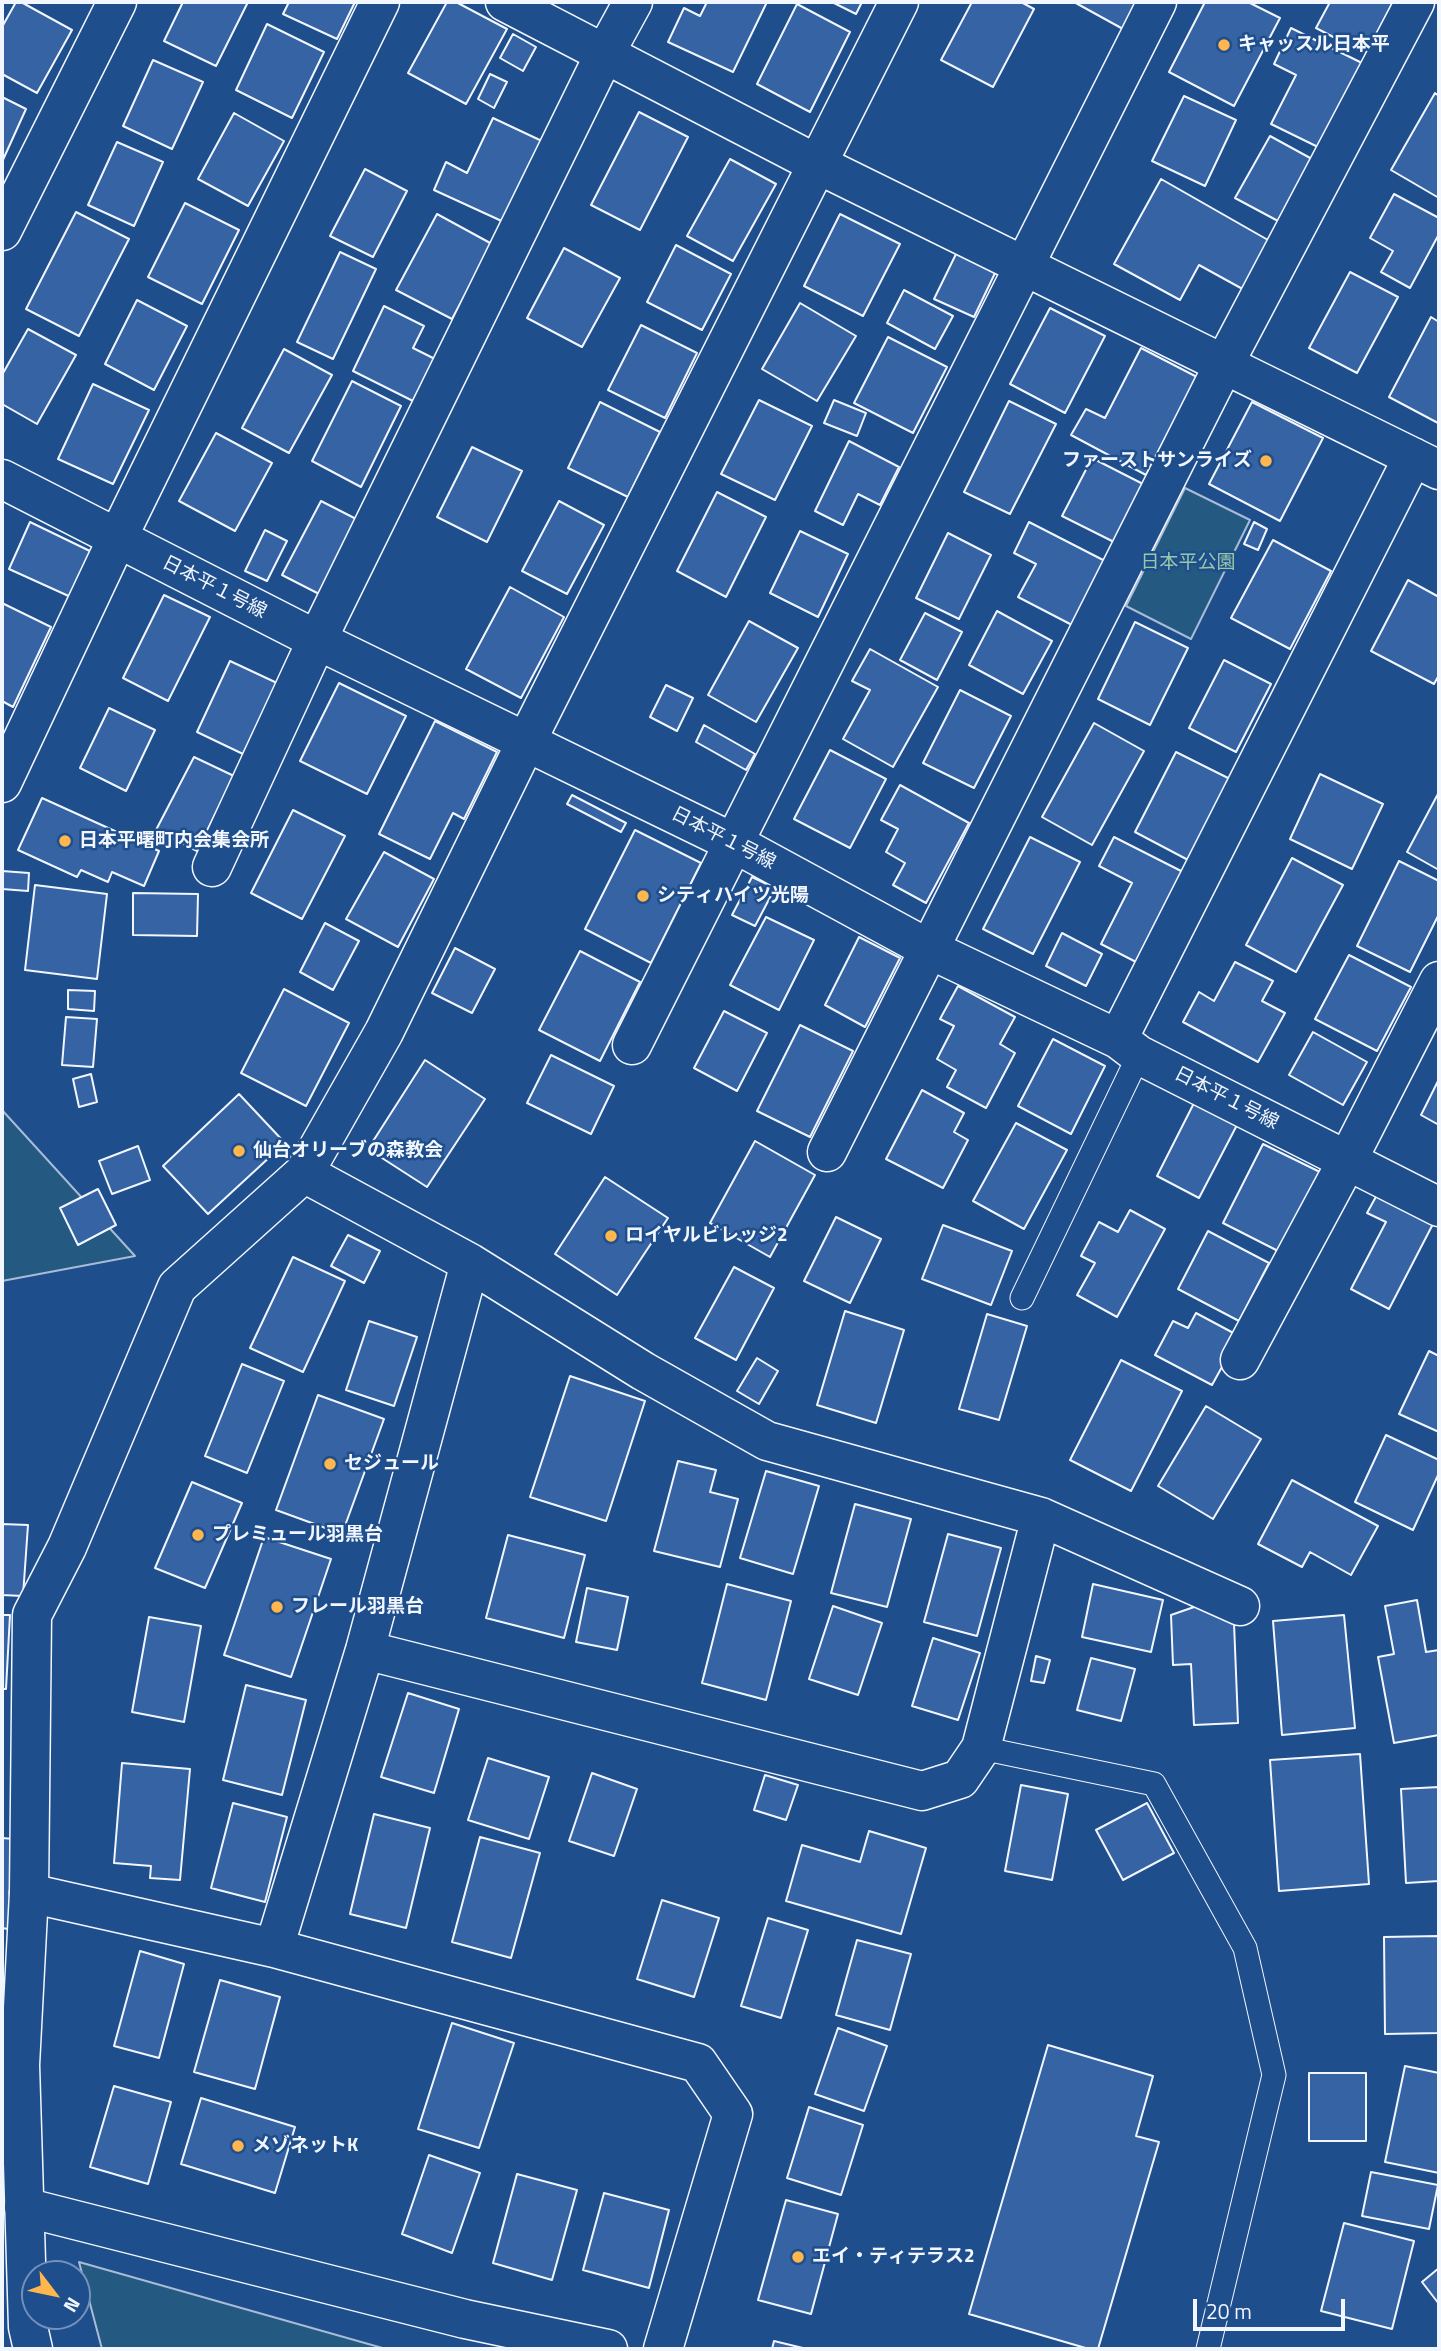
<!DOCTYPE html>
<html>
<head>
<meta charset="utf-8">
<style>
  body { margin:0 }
  #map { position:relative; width:1441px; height:2351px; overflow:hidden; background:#1f4e8c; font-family:"Titillium Web",sans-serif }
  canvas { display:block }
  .frame { position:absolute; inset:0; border:4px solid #f2f6ff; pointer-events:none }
  .north { position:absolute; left:21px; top:2260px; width:70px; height:70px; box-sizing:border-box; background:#1f4e8c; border:2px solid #7391ba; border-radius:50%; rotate:122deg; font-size:19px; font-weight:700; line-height:28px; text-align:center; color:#f2f6ff }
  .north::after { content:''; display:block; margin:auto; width:24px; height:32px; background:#ffb74d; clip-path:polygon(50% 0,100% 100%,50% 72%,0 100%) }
  .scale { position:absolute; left:1193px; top:2299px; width:152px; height:32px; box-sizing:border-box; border:4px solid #f2f6ff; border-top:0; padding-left:9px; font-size:21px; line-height:24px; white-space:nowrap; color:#f2f6ff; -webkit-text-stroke:5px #1f4e8c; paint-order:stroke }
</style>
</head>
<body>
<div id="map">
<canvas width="1441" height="2351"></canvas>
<div class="frame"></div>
<div class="north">N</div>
<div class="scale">20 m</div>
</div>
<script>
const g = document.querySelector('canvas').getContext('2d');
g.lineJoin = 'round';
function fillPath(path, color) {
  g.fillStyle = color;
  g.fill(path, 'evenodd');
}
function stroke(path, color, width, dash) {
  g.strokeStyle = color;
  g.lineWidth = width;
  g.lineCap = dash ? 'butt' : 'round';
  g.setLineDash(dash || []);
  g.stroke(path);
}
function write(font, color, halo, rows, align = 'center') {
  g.font = font + ' "Titillium Web","Noto Sans JP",sans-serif';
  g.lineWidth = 5;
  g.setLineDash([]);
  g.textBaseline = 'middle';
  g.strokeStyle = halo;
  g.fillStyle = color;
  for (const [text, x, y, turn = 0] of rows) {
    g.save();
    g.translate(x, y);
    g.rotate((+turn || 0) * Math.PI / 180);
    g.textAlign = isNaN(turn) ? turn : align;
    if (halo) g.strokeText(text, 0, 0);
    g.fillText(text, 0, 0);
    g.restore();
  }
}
const green = new Path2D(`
  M1185,488L1250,520L1191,639L1126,606Z
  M2,1110L135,1256L2,1281Z
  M79,2262L386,2349H102Z`);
fillPath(green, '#245a82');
stroke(green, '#a8bbd7', 2);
const building = new Path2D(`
  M16,2H21L72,30L37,93L2,74V27Z
  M183,2H248L216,66L164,41Z
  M289,2H355L337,39L283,14Z
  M447,2H456L507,29L466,104L408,73Z
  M707,2H767L733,72L668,42L684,8L700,16Z
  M832,2H862L856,14Z
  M972,2H1021L1034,9L993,87L941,60Z
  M1074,2H1138L1123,29Z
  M1205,2H1248L1280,18L1234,106L1169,72Z
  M1330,2H1393L1366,54L1316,28Z
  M797,4L850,32L810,112L757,84Z
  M267,24L324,52L292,118L236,90Z
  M1291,28L1362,63L1320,148L1271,124L1296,75L1274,64Z
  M513,34L536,47L523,71L500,58Z
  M153,60L203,82L172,149L123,126Z
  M490,74L507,82L494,108L478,99Z
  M1435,93L1439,96V198L1391,170Z
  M1184,96L1236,120L1205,186L1152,161Z
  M2,97L26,109L2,162Z
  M639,112L688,137L640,230L591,205Z
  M234,113L284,141L248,206L198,179Z
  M493,118L544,142L506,223L434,190L446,162L467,173Z
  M1270,136L1312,159L1278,221L1235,198Z
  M117,142L163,162L134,226L88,205Z
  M730,159L776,184L733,261L687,236Z
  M365,169L407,191L373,257L330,236Z
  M1161,179L1275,244L1248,292L1199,265L1180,300L1114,264Z
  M1394,194L1439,218V234L1410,288L1381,272L1393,251L1370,238Z
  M185,203L239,230L202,304L148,277Z
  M76,212L129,239L79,336L26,309Z
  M437,214L492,244L452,319L396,290Z
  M840,214L900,244L863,316L804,286Z
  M676,245L731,274L702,330L647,302Z
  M564,248L620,278L582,347L527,318Z
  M340,252L376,269L333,359L297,342Z
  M957,252L996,271L974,317L934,299Z
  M1350,272L1398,297L1357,373L1309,348Z
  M904,290L953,316L935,349L887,323Z
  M137,300L187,326L154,390L105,364Z
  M800,303L856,336L817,401L762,369Z
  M384,306L424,326L413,348L439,361L417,403L353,371Z
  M1050,308L1105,336L1065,413L1010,384Z
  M1431,317L1439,322L1438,423L1389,397Z
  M641,325L697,353L665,418L608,390Z
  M28,329L76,355L37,424L2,404V375Z
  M888,337L947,367L913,433L854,403Z
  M1141,348L1197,377L1146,475L1071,435L1086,409L1105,418Z
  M284,349L332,375L289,453L242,428Z
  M352,381L401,406L361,487L312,461Z
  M93,384L149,410L113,484L58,459Z
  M759,400L812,426L775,500L721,474Z
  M834,400L866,413L857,436L824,423Z
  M1009,401L1056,424L1010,514L964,492Z
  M600,402L660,432L628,497L568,468Z
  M1252,402L1323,438L1280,521L1209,484Z
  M216,433L272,463L235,531L179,501Z
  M849,441L899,467L880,505L858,494L843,525L815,511Z
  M472,447L522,471L487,542L437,517Z
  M1092,458L1143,484L1114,542L1062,516Z
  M717,492L766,517L726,597L677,571Z
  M321,501L364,523L325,597L282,575Z
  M559,501L604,525L567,594L522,571Z
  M30,522L94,553L73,598L9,569Z
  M1029,522L1105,561L1072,625L1018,597L1036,564L1014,553Z
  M1254,522L1267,529L1258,550L1244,544Z
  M265,530L287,541L267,581L245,571Z
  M800,531L848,554L818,617L770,593Z
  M948,533L991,555L959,619L916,598Z
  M1273,540L1331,571L1290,649L1231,618Z
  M1408,580L1439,597V675L1434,684L1371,651Z
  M510,587L564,617L521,698L466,669Z
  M164,595L210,617L168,701L123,678Z
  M2,603L51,627L13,707L2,701Z
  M997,611L1052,641L1023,694L969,665Z
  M925,613L962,632L937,680L900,660Z
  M749,621L798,648L756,722L708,695Z
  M1135,622L1188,648L1150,725L1098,699Z
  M870,649L938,687L893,767L843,739L870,690L852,681Z
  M1224,660L1271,684L1236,752L1189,728Z
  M230,661L277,683L243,754L197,732Z
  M339,683L406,716L367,794L300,761Z
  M666,685L693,698L677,731L650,717Z
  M960,690L1011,716L974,788L923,763Z
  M109,708L155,730L126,791L80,768Z
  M435,721L497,752L464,819L453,813L430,859L379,834Z
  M1094,723L1144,751L1092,845L1042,817Z
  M704,725L755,754L746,770L696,742Z
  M830,750L886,779L850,848L794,819Z
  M1176,752L1232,780L1190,861L1135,832Z
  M194,757L234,776L197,851L156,830Z
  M1320,774L1383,804L1352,869L1290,839Z
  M900,785L969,823L926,903L893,885L905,863L886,852L898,829L881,820Z
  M1439,792V870L1407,852Z
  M572,795L626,823L621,832L567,804Z
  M42,798L159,851L144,886L112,872L108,882L81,870L77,877L18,850Z
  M293,810L345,836L302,919L251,893Z
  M635,830L701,863L651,963L585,929Z
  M1030,837L1080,862L1033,954L983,929Z
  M1114,837L1187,874L1140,964L1101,944L1132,883L1099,866Z
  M384,852L434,879L398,947L346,919Z
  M1292,858L1343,885L1296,972L1246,945Z
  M1399,861L1439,881V914L1410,972L1357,946Z
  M2,871L29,873L28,891L2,889Z
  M752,877L775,888L755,926L732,915Z
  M35,885L107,894L97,979L25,970Z
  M133,893L198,894L197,936L133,935Z
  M766,917L814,940L779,1010L730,985Z
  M325,923L359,941L333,990L300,972Z
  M1062,933L1102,954L1086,986L1046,966Z
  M859,937L900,958L865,1027L825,1005Z
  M455,948L495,969L472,1013L432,993Z
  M580,951L640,982L600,1061L539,1030Z
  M1349,955L1411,987L1377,1051L1315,1019Z
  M1235,962L1273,981L1262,1001L1285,1013L1258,1062L1183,1022L1199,992L1214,1001Z
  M958,986L1015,1017L1000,1044L1015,1053L986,1108L947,1087L956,1070L937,1059L954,1026L940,1019Z
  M284,989L349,1023L306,1106L241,1073Z
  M68,990L95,991L94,1011L68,1009Z
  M724,1011L767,1033L737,1091L694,1068Z
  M66,1017L97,1019L93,1067L62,1065Z
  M800,1025L853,1051L810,1137L757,1111Z
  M1313,1032L1367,1062L1343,1105L1289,1075Z
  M1053,1039L1105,1066L1071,1134L1018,1106Z
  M551,1055L614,1086L591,1134L527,1103Z
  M425,1060L485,1099L427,1187L368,1149Z
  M91,1074L97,1102L79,1107L73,1079Z
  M1439,1079V1125L1421,1115Z
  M922,1090L964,1113L954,1132L968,1140L943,1188L886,1159Z
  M239,1094L285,1143L208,1214L163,1166Z
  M1194,1103L1237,1125L1199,1198L1157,1176Z
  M1016,1123L1067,1150L1024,1229L973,1201Z
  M755,1141L815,1175L770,1257L710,1223Z
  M1263,1144L1322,1173L1282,1253L1223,1223Z
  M138,1146L150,1180L112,1194L99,1161Z
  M605,1177L668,1218L617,1295L555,1254Z
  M98,1189L116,1225L78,1245L60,1208Z
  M1378,1193L1434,1222L1389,1309L1351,1289L1386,1222L1367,1213Z
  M1130,1210L1165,1229L1117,1317L1077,1295L1095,1263L1081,1256L1099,1222L1118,1232Z
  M836,1217L881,1239L850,1303L804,1281Z
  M943,1225L1012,1251L991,1305L922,1279Z
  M1208,1231L1269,1263L1239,1321L1178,1289Z
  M348,1235L380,1251L364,1283L331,1266Z
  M293,1257L345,1281L303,1372L250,1348Z
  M734,1267L774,1288L736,1360L695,1338Z
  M845,1311L904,1330L876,1423L817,1405Z
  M1196,1313L1239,1336L1212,1385L1155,1355L1173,1321L1188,1328Z
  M987,1314L1027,1326L999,1420L959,1409Z
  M369,1321L417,1337L394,1406L346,1390Z
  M1429,1351L1439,1356V1432L1399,1414Z
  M757,1358L778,1371L759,1404L737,1391Z
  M1121,1360L1182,1391L1131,1491L1070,1460Z
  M242,1364L284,1381L247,1473L205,1456Z
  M570,1376L645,1401L606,1521L530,1497Z
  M318,1395L384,1419L342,1534L276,1510Z
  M1206,1406L1261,1439L1213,1519L1158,1486Z
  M1386,1435L1439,1460V1473L1413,1530L1355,1502Z
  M678,1461L716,1470L710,1492L738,1499L720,1567L654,1551Z
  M766,1471L819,1486L793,1574L740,1558Z
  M1292,1480L1378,1526L1351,1575L1310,1552L1302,1567L1258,1544Z
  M192,1482L242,1503L205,1588L155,1568Z
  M855,1504L911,1519L887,1607L831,1593Z
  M2,1524L28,1525L23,1596L2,1595Z
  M948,1534L1001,1548L977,1636L924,1622Z
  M508,1535L585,1555L564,1638L486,1618Z
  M264,1537L331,1559L291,1677L224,1655Z
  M727,1584L791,1601L766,1700L702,1683Z
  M1093,1584L1163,1600L1151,1652L1082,1637Z
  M587,1588L628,1597L617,1650L576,1642Z
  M1417,1600L1426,1652L1439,1650V1735L1394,1743L1378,1657L1394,1654L1385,1606Z
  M833,1606L882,1623L858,1695L809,1679Z
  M1197,1606L1234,1623L1238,1723L1194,1725L1191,1664L1173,1665L1171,1615Z
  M2,1615H10L6,1689H2Z
  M1344,1615L1355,1728L1282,1735L1273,1621Z
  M149,1617L201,1626L184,1722L132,1712Z
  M933,1638L980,1653L958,1720L912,1706Z
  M1036,1656L1050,1660L1044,1683L1031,1681Z
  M1091,1658L1135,1669L1121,1721L1077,1710Z
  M246,1685L306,1700L282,1795L223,1780Z
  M408,1693L459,1709L434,1793L381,1777Z
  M1360,1754L1369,1884L1279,1891L1270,1760Z
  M488,1758L549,1777L529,1839L468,1820Z
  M122,1763L190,1769L180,1880L150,1878L151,1866L114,1863Z
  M592,1773L637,1789L614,1856L569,1841Z
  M765,1775L798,1785L786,1820L754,1810Z
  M1021,1785L1068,1794L1052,1880L1005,1871Z
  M1439,1787V1881L1406,1883L1401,1789Z
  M233,1803L287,1817L265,1902L211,1888Z
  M1147,1803L1174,1853L1123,1880L1096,1830Z
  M374,1814L430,1828L406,1928L350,1914Z
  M869,1831L926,1848L901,1934L786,1901L802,1845L860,1862Z
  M480,1837L540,1853L511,1958L452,1942Z
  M2,1838L14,1839L8,1929L2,1928Z
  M662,1900L719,1918L694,1997L637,1979Z
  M768,1918L808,1930L781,2018L741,2006Z
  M1439,1936V2033L1385,2034L1384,1937Z
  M857,1940L911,1954L890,2030L836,2015Z
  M140,1951L184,1964L159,2058L114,2046Z
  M220,1980L280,1997L255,2089L194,2072Z
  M452,2023L514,2043L479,2148L418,2129Z
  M838,2028L887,2046L864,2111L815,2094Z
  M1048,2045L1153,2076L1136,2136L1159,2142L1098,2349H1089L969,2314Z
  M1405,2066L1439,2073V2173L1385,2162Z
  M1309,2073H1366V2141H1309Z
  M114,2086L171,2102L148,2184L90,2167Z
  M201,2098L295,2127L275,2193L181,2164Z
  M809,2107L863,2125L841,2195L787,2178Z
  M429,2155L480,2173L452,2253L402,2234Z
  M1371,2172L1438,2185L1429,2229L1362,2216Z
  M517,2174L577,2190L552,2280L493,2263Z
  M604,2193L669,2210L649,2288L583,2270Z
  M786,2200L838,2214L811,2314L758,2300Z
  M1344,2223L1414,2241L1392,2329L1321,2311Z
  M1439,2268V2304L1422,2282Z
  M774,2341L807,2349H772Z`);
fillPath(building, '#3563a3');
stroke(building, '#f2f6ff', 2);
const lane = new Path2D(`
  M1022,1298L1139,1055
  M981,1748L1154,1784L1245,1948L1274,2075L1208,2349`);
const street = new Path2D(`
  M505,2L817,164L1439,470
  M2,231L117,2
  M2,479L317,640L734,843L929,949L1118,1039L1139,1055L1439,1207
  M2,783L117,539L380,2
  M212,867L317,640L605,53L633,2
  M1118,1039L1413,457
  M632,1045L1157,2
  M827,1152L1224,364L1415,2
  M304,1173L470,1263L643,1371L767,1441L1041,1517L1240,1606
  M1240,1360L1347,1161L1439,981
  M365,1650L922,1791L960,1779L981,1748L1041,1517
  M29,1893L274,1948L698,2063L733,2114L663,2349
  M274,1948L365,1650L470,1263
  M24,2207L465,2319L608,2349`);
const secondary = new Path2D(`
  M33,2349L28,2327L20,2065L29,1893L32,1615L67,1547L177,1287L304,1173L384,1032L526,742L899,2`);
stroke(lane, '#f2f6ff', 25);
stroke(street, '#f2f6ff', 41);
stroke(secondary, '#f2f6ff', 41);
stroke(lane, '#1f4e8c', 23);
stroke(street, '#1f4e8c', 38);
stroke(secondary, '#1f4e8c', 38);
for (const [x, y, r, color] of [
  [1224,45,7,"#ffb74d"],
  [1266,461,7,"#ffb74d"],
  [65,841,7,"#ffb74d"],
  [643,896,7,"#ffb74d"],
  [239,1151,7,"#ffb74d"],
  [611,1236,7,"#ffb74d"],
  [330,1464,7,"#ffb74d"],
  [198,1535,7,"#ffb74d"],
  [277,1607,7,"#ffb74d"],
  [238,2146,7,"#ffb74d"],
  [798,2257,7,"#ffb74d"]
]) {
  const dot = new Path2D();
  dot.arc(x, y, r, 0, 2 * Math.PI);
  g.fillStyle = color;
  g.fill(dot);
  stroke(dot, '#1f4e8c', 2.5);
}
write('bold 19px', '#f2f6ff', '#1f4e8c', [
  ["キャッスル日本平",1238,45],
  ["ファーストサンライズ",1252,461,"right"],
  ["日本平曙町内会集会所",79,841],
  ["シティハイツ光陽",657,896],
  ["仙台オリーブの森教会",253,1151],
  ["ロイヤルビレッジ2",625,1236],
  ["セジュール",344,1464],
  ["プレミュール羽黒台",212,1535],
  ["フレール羽黒台",291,1607],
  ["メゾネットK",252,2146],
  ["エイ・ティテラス2",812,2257]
], 'left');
write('19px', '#97c8a6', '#1f4e8c', [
  ["日本平公園",1188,563]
]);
write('19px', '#f2f6ff', '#1f4e8c', [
  ["日本平１号線",214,588,27],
  ["日本平１号線",723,839,27],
  ["日本平１号線",1226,1099,27]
]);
</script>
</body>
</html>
